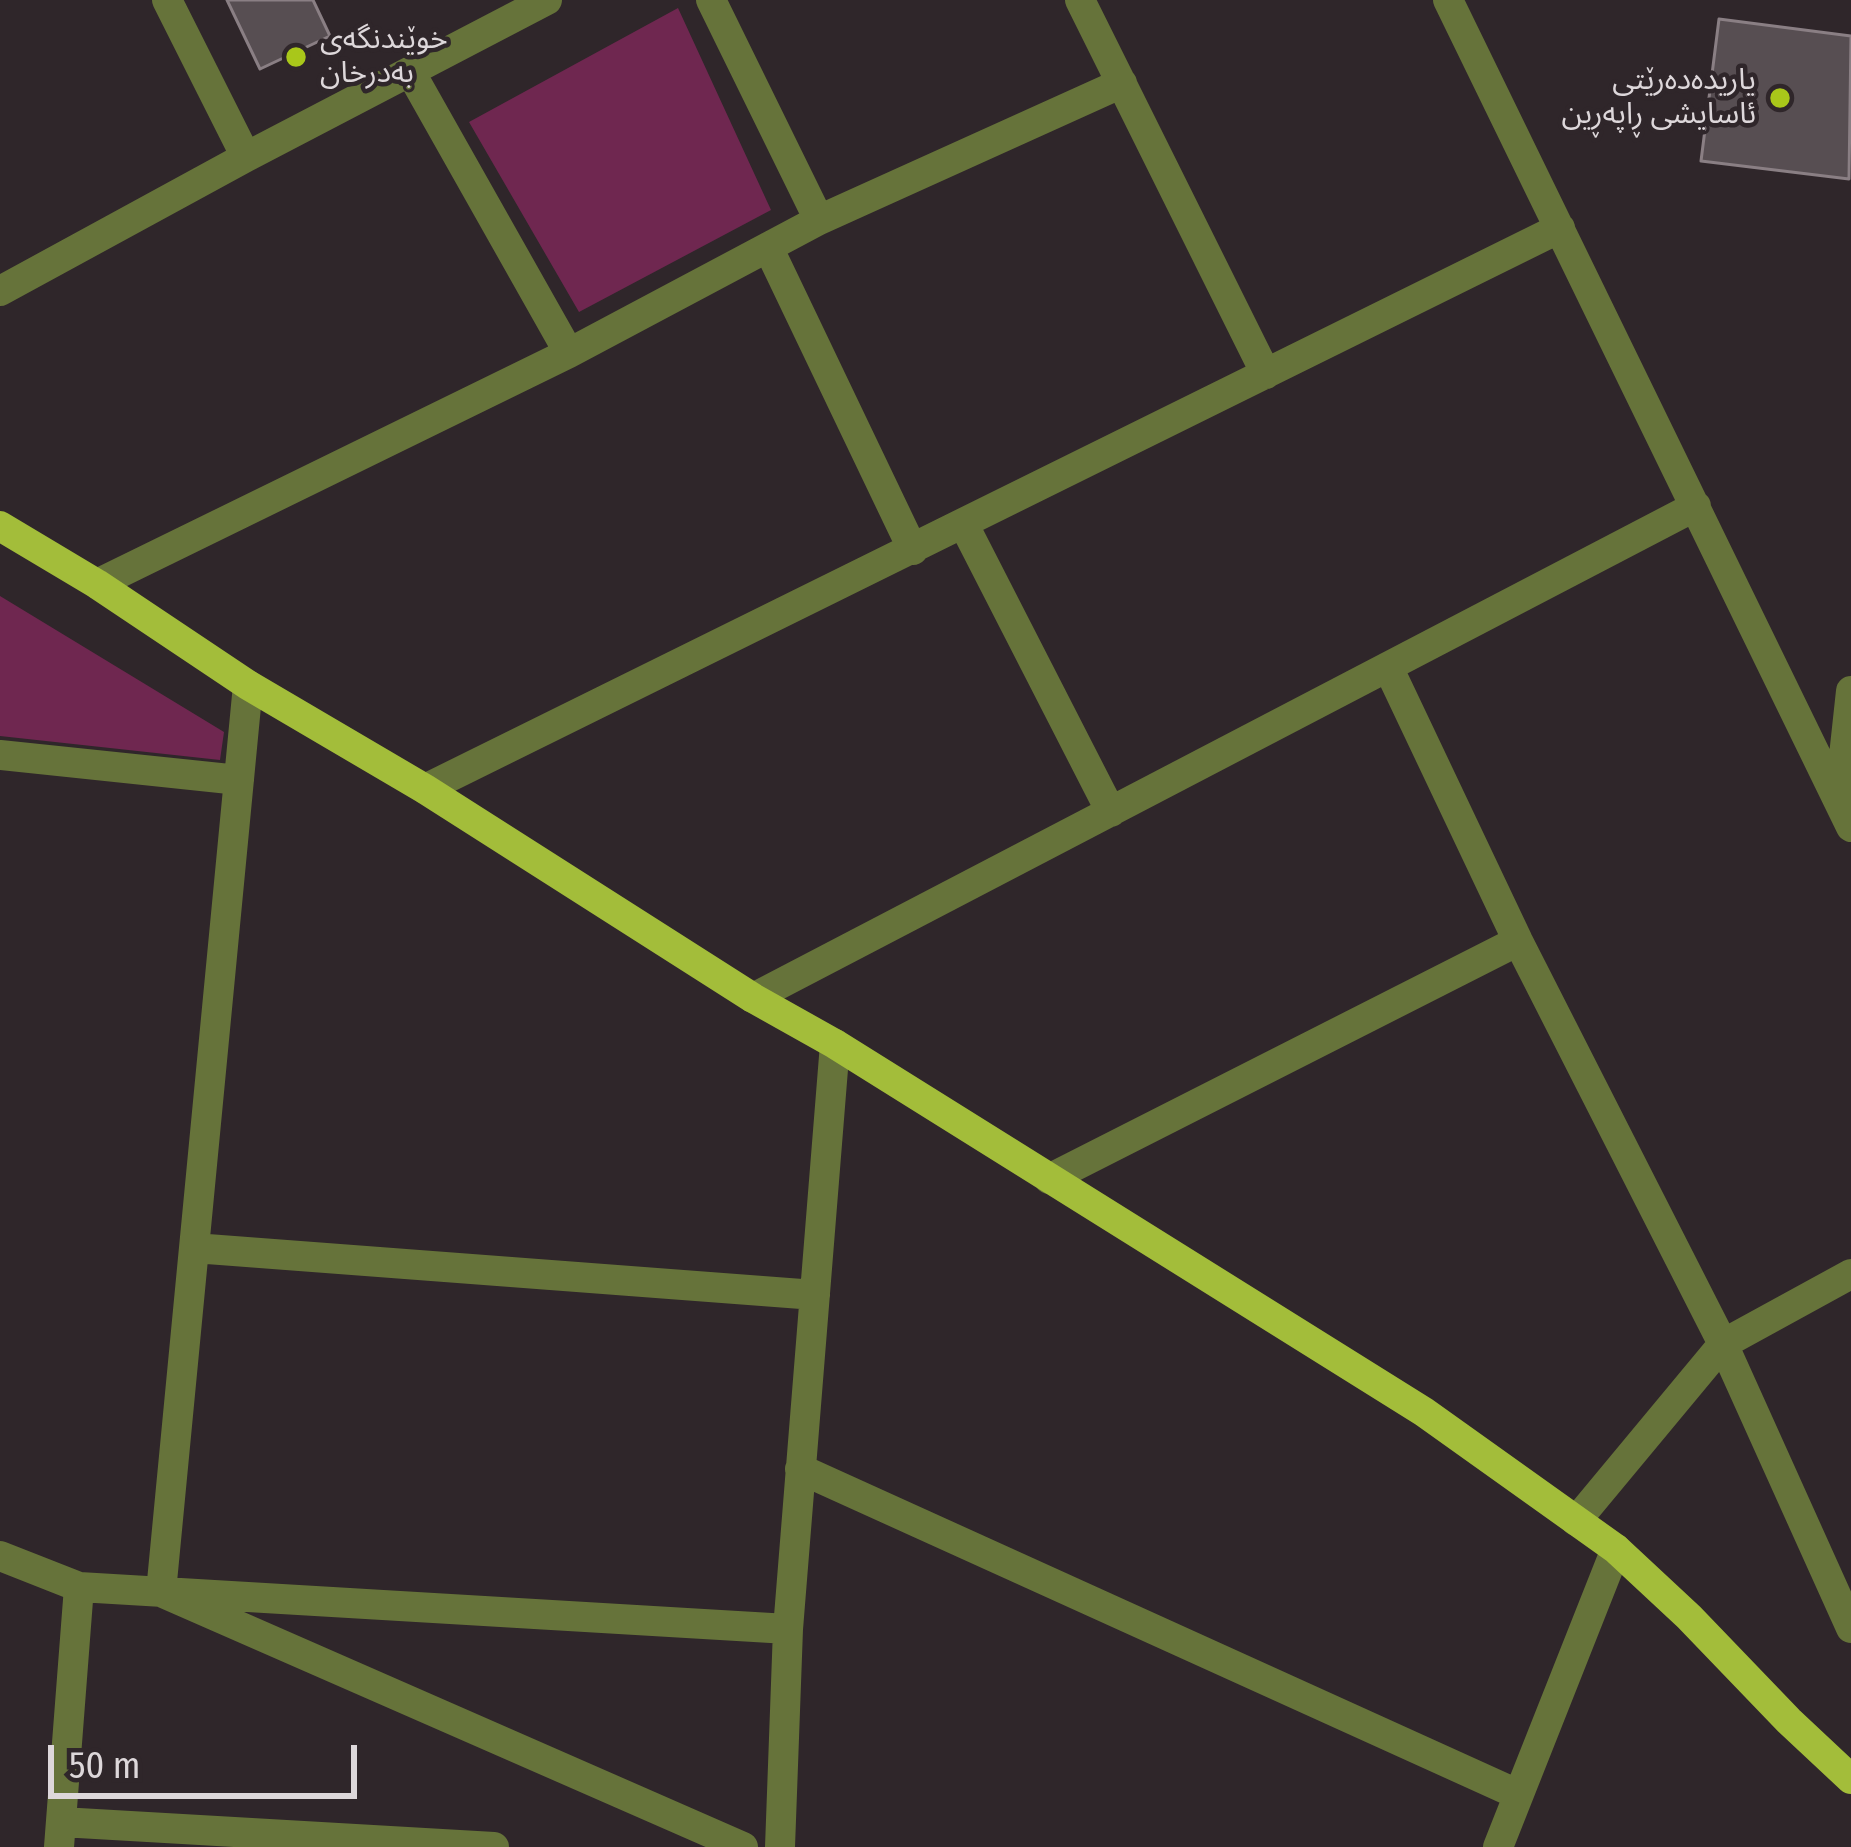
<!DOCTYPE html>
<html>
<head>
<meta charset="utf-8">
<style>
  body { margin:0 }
  #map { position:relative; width:1851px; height:1847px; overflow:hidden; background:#2f262a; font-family:"Fira Sans Condensed",sans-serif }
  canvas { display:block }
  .scale { position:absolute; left:48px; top:1745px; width:309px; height:54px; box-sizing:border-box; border:6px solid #ddd7da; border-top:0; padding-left:15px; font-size:36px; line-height:42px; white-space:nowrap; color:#ddd7da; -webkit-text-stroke:9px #2f262a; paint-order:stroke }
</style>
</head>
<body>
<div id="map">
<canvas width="1851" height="1847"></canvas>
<div class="scale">50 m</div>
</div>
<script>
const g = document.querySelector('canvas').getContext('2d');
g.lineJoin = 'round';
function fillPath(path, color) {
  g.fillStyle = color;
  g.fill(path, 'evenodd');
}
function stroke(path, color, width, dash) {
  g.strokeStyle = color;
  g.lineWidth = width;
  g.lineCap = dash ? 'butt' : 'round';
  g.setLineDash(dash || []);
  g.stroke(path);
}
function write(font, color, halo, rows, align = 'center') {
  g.font = font + ' "Fira Sans Condensed","Noto Sans Arabic",sans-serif';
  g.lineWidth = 9;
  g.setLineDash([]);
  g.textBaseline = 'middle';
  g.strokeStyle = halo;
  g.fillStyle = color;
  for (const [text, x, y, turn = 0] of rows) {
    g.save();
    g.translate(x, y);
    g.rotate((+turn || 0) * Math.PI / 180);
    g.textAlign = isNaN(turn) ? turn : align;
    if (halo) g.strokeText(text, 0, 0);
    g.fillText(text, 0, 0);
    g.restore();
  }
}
fillPath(new Path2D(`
  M678,8L771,210L579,312L469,122Z
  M0,596L224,732L220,760L0,736Z`), '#6f2750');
const building = new Path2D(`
  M227,0H313L330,36L260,69Z
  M1719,19L1851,36L1849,179L1701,161Z`);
fillPath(building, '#574e52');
stroke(building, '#8a7f84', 3);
stroke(new Path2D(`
  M167,0L246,157
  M711,0L819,220
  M1080,0L1266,374
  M1448,0L1851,827
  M411,73L569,353
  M768,247L913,550
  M0,291L246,157L547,0
  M964,525L1111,812
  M97,584L569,353L819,220L1122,83
  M1388,667L1518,941L1723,1344L1851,1628
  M248,685L161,1592L743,1847
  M0,755L239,780
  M425,789L1560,228
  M1839,802L1851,691
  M753,998L1696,506
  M1049,1179L1518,941
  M194,1248L815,1295
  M800,1469L1517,1794
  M1576,1521L1723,1344L1851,1274
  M0,1556L79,1587L788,1629
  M61,1822L494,1847
  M59,1847L79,1587
  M780,1847L788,1629L835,1044
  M1498,1847L1616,1549`), '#66733a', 30);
stroke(new Path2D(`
  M0,526L97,584L248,685L425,789L753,998L835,1044L1424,1412L1616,1549L1689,1617L1789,1721L1851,1779`), '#a3bd3a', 30);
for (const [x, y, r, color] of [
  [296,57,12,"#a9c71a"],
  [1780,98,12,"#a9c71a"]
]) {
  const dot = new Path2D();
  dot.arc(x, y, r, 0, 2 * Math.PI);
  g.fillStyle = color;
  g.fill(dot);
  stroke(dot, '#2f262a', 4.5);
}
write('30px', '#ddd7da', '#2f262a', [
  ["خوێندنگەی",320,40],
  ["بەدرخان",320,74],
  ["یاریدەدەرێتی",1756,81,"right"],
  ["ئاسایشی ڕاپەڕین",1756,115,"right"]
], 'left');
</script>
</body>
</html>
